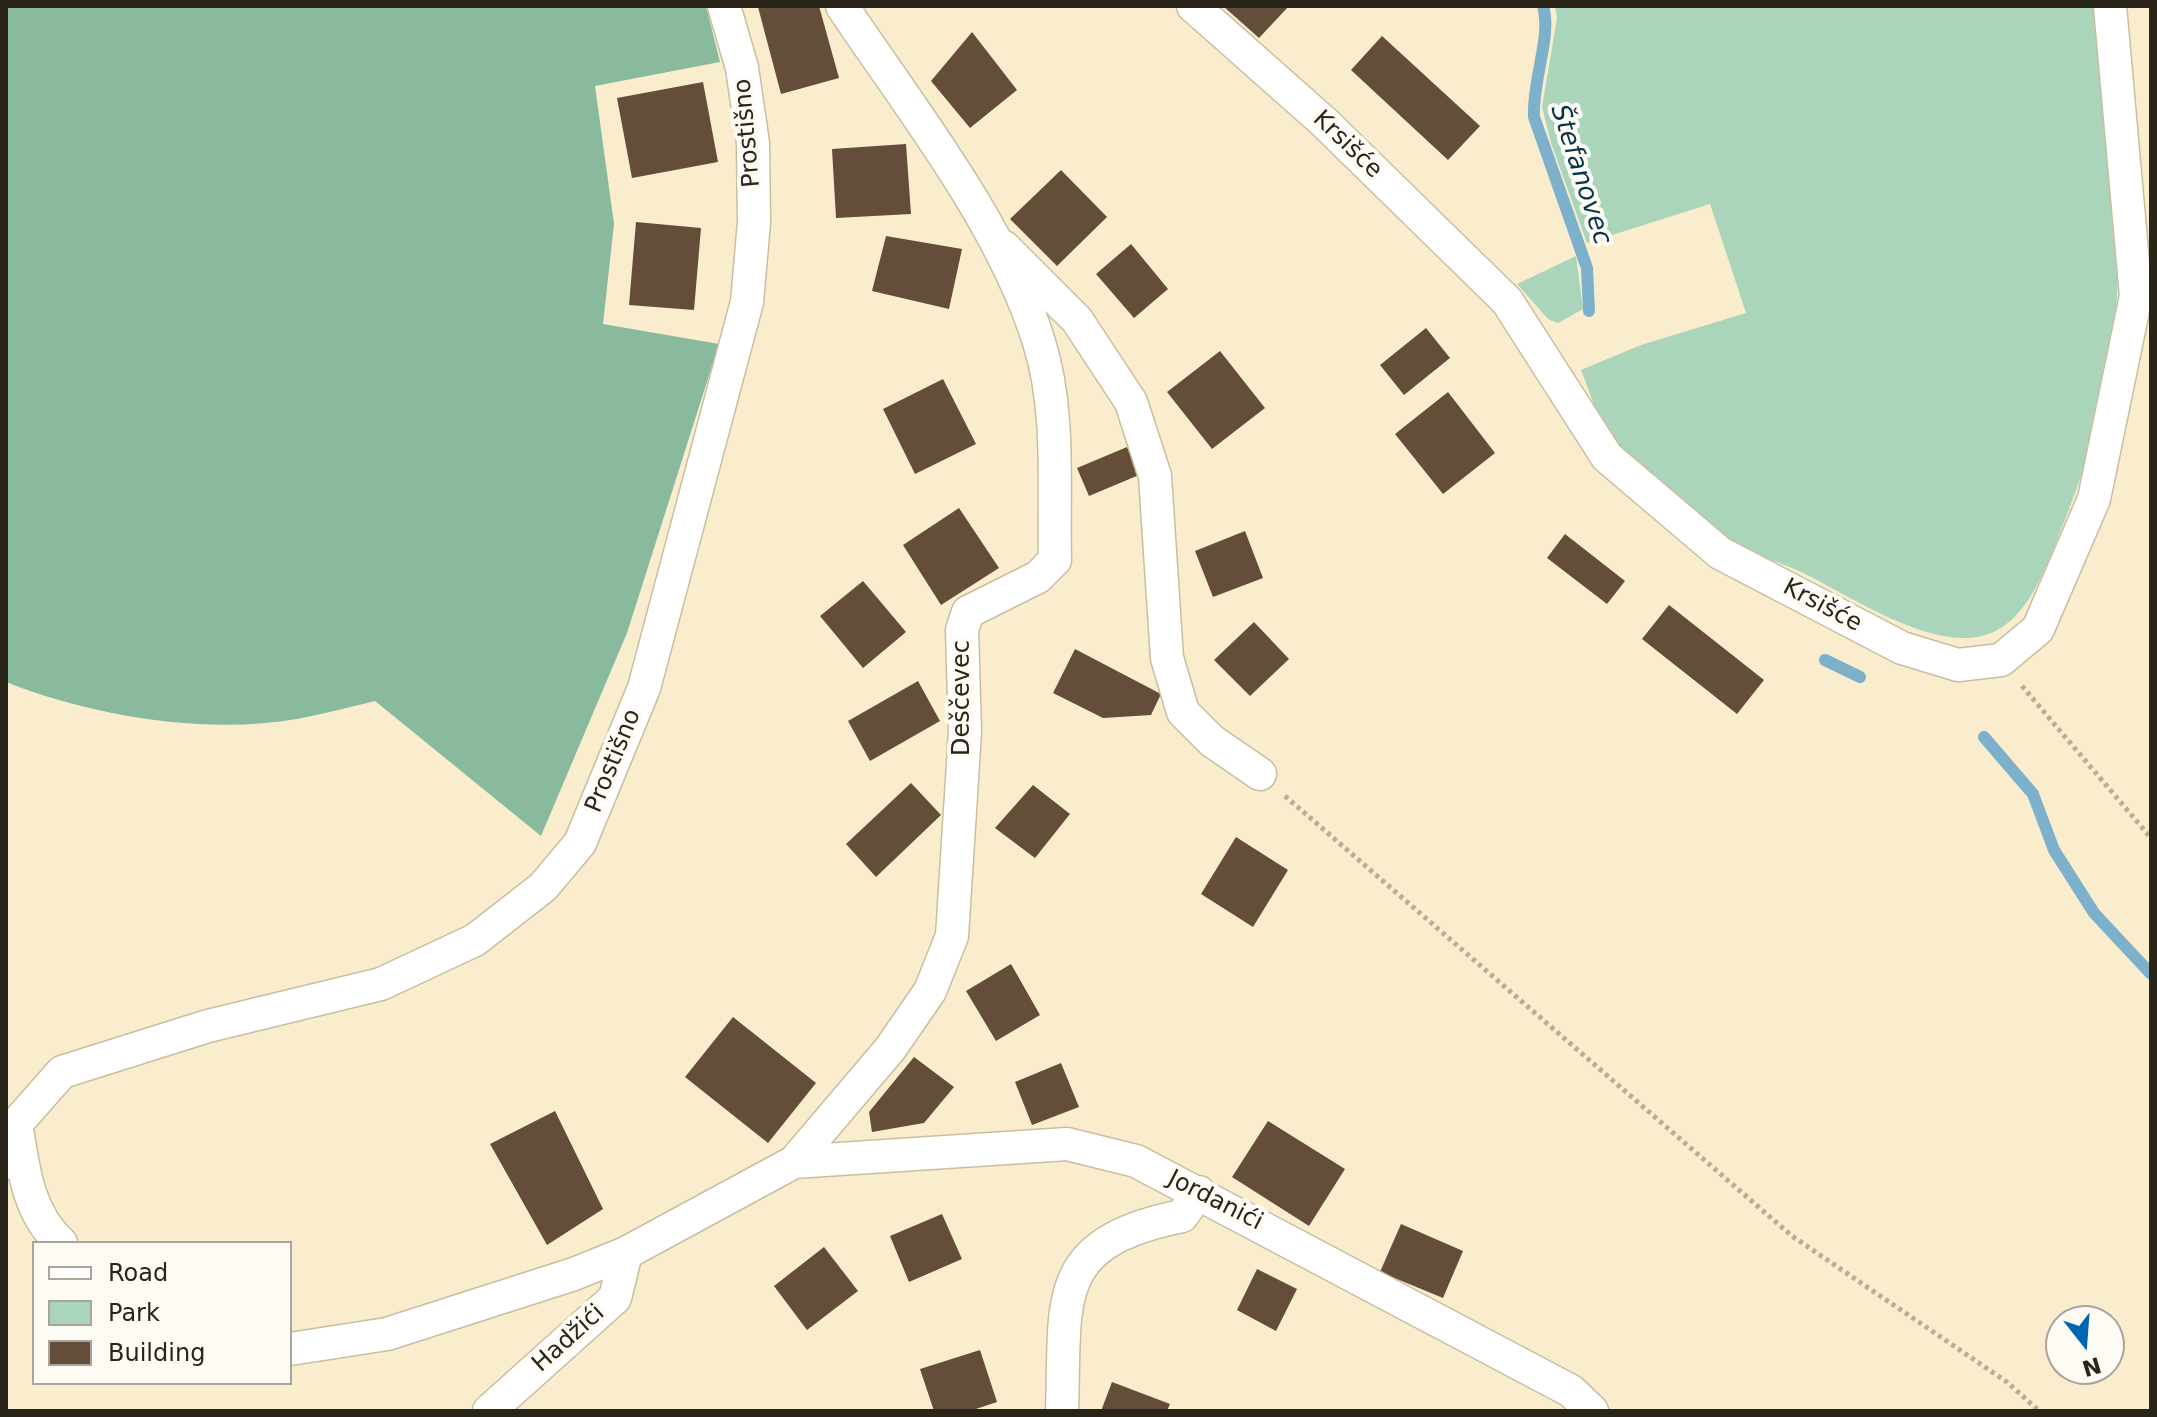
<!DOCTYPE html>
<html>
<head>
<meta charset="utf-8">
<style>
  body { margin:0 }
  #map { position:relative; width:2157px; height:1417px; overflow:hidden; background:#f9edcd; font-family:"DejaVu Sans",sans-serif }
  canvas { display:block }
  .frame { position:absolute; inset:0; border:8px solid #2a2519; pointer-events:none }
  .legend { position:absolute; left:32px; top:1241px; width:260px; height:144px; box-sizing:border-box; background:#fdfbf4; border:2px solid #a9a59c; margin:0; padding:10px 14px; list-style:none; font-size:24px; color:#2a2519 }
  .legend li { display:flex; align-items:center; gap:16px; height:40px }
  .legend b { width:40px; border:2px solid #a9a59c }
  .north { position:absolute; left:2045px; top:1305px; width:80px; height:80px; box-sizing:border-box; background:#fdfbf4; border:2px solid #a9a59c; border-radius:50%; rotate:163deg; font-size:22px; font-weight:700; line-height:32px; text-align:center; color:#2a2519 }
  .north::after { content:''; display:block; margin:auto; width:28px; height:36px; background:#0166b2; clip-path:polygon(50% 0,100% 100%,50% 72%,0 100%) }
</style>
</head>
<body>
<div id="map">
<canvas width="2157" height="1417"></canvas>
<div class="frame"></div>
<ul class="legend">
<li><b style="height:10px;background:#fff"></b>Road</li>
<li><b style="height:22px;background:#aad5bb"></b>Park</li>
<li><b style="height:22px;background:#644d39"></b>Building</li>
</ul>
<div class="north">N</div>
</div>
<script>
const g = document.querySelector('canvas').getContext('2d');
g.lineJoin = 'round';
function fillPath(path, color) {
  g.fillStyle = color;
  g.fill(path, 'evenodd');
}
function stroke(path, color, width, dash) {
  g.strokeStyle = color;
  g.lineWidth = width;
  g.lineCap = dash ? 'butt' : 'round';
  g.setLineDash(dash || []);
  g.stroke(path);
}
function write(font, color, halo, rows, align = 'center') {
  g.font = font + ' "DejaVu Sans",sans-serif';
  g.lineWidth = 8;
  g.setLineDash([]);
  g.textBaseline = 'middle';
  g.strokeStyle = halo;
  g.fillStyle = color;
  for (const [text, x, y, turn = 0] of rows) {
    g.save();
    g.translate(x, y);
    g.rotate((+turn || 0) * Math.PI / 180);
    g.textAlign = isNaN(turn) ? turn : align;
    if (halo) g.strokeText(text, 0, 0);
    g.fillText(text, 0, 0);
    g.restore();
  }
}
fillPath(new Path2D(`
  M1555,6H2095C2107,122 2129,244 2111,361C2102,423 2080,482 2057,540C2042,576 2024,626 1982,636C1927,649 1851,596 1803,573C1780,562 1754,555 1731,543C1714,535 1627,463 1614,448C1601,431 1590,391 1581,370L1641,345L1746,313L1710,204L1587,243L1551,143L1542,107L1557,18Z
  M1576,256L1583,309L1558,323L1548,319L1517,284Z`), '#aad5bb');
fillPath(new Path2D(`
  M6,6H706L720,62L595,86L614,224L603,324L719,344L627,633L541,836L375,701C349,707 323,714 297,719C205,735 92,716 6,682Z`), '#8aba9e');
stroke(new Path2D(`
  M1543,6C1552,36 1532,81 1534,117L1587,268L1589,311
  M1825,660L1860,677
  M1984,737L2033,794L2054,850L2094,913L2151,974`), '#7db1cb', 12);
fillPath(new Path2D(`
  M819,6L839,78L781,94L758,7Z
  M1223,6H1289L1259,38Z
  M972,32L1017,90L970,128L931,81Z
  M1382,36L1480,126L1448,160L1351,70Z
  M703,82L718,162L632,178L617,98Z
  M906,144L911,214L836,218L832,149Z
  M1061,170L1107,217L1057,266L1010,219Z
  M636,222L701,228L694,310L629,305Z
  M886,236L962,249L949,309L872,291Z
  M1131,244L1168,289L1134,318L1096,274Z
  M1426,328L1450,358L1404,395L1380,365Z
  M1220,351L1265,408L1212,449L1167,392Z
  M943,379L976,444L915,474L883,409Z
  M1448,392L1495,453L1443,494L1395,434Z
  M1127,447L1139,475L1089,496L1077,468Z
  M959,508L999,568L941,605L903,545Z
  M1245,531L1263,578L1213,597L1195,551Z
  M1565,534L1625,581L1607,604L1547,558Z
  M863,581L906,632L863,668L820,616Z
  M1669,605L1764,680L1737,714L1642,639Z
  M1254,622L1289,659L1250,696L1214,660Z
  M1075,649L1161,694L1151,715L1103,718L1053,693Z
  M918,681L940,721L870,761L848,721Z
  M911,783L941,815L876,877L846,844Z
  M1033,785L1070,814L1035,858L995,828Z
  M1236,837L1288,870L1253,927L1201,894Z
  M1011,964L1040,1015L996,1041L966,991Z
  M733,1017L816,1083L768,1143L685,1077Z
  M914,1057L954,1087L924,1123L872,1132L869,1112Z
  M1061,1063L1079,1107L1032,1125L1015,1082Z
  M555,1111L603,1209L547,1245L490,1144Z
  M1268,1121L1345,1169L1309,1226L1232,1177Z
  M942,1214L962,1259L909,1282L890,1236Z
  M1401,1224L1463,1251L1443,1298L1380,1272Z
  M824,1247L858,1291L807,1330L774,1286Z
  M1257,1269L1297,1289L1276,1331L1237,1310Z
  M980,1350L997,1402L970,1411H934L920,1369Z
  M1112,1382L1170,1404L1167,1411H1101Z`), '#644d39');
const street = new Path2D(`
  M1193,6L1324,122L1507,301L1607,457L1720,553L1902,648L1958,665L2001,660L2038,629L2094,499L2136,296L2110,6
  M1004,247L1077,320L1131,402L1155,476L1167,658L1183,712L1212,741L1260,774
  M18,1135C24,1174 30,1215 61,1243
  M794,1162L1067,1144L1136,1161L1571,1391L1592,1411
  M6,1163L17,1123L62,1072L208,1026L381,984L475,940L543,887L580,843L644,688L747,302L754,222L753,143L742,68L724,6
  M290,1349L387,1334L574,1274L626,1253L794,1162L890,1049L930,991L952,936L965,732L962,630L968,612L1038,577L1055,560C1053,488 1061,412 1039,342C1001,221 912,111 842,6
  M489,1411L615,1298L626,1253
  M1062,1411C1066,1298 1049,1243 1182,1216L1199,1192`);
stroke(street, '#c9be9f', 35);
stroke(new Path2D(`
  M2022,686L2151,838
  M1285,796L1792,1236L2007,1382L2039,1411`), '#b8ae94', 5, [4, 4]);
stroke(street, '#fff', 32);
write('24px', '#2a2519', '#fdfbf4', [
  ["Prostišno",748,133,-95],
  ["Krsišće",1347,145,44],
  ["Krsišće",1822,606,28],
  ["Deščevec",963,698,-90],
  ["Prostišno",614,761,-68],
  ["Jordanići",1215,1201,27],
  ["Hadžići",569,1339,-42]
]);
write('italic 26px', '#073548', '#fdfbf4', [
  ["Štefanovec",1580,175,72]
]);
</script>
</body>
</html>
